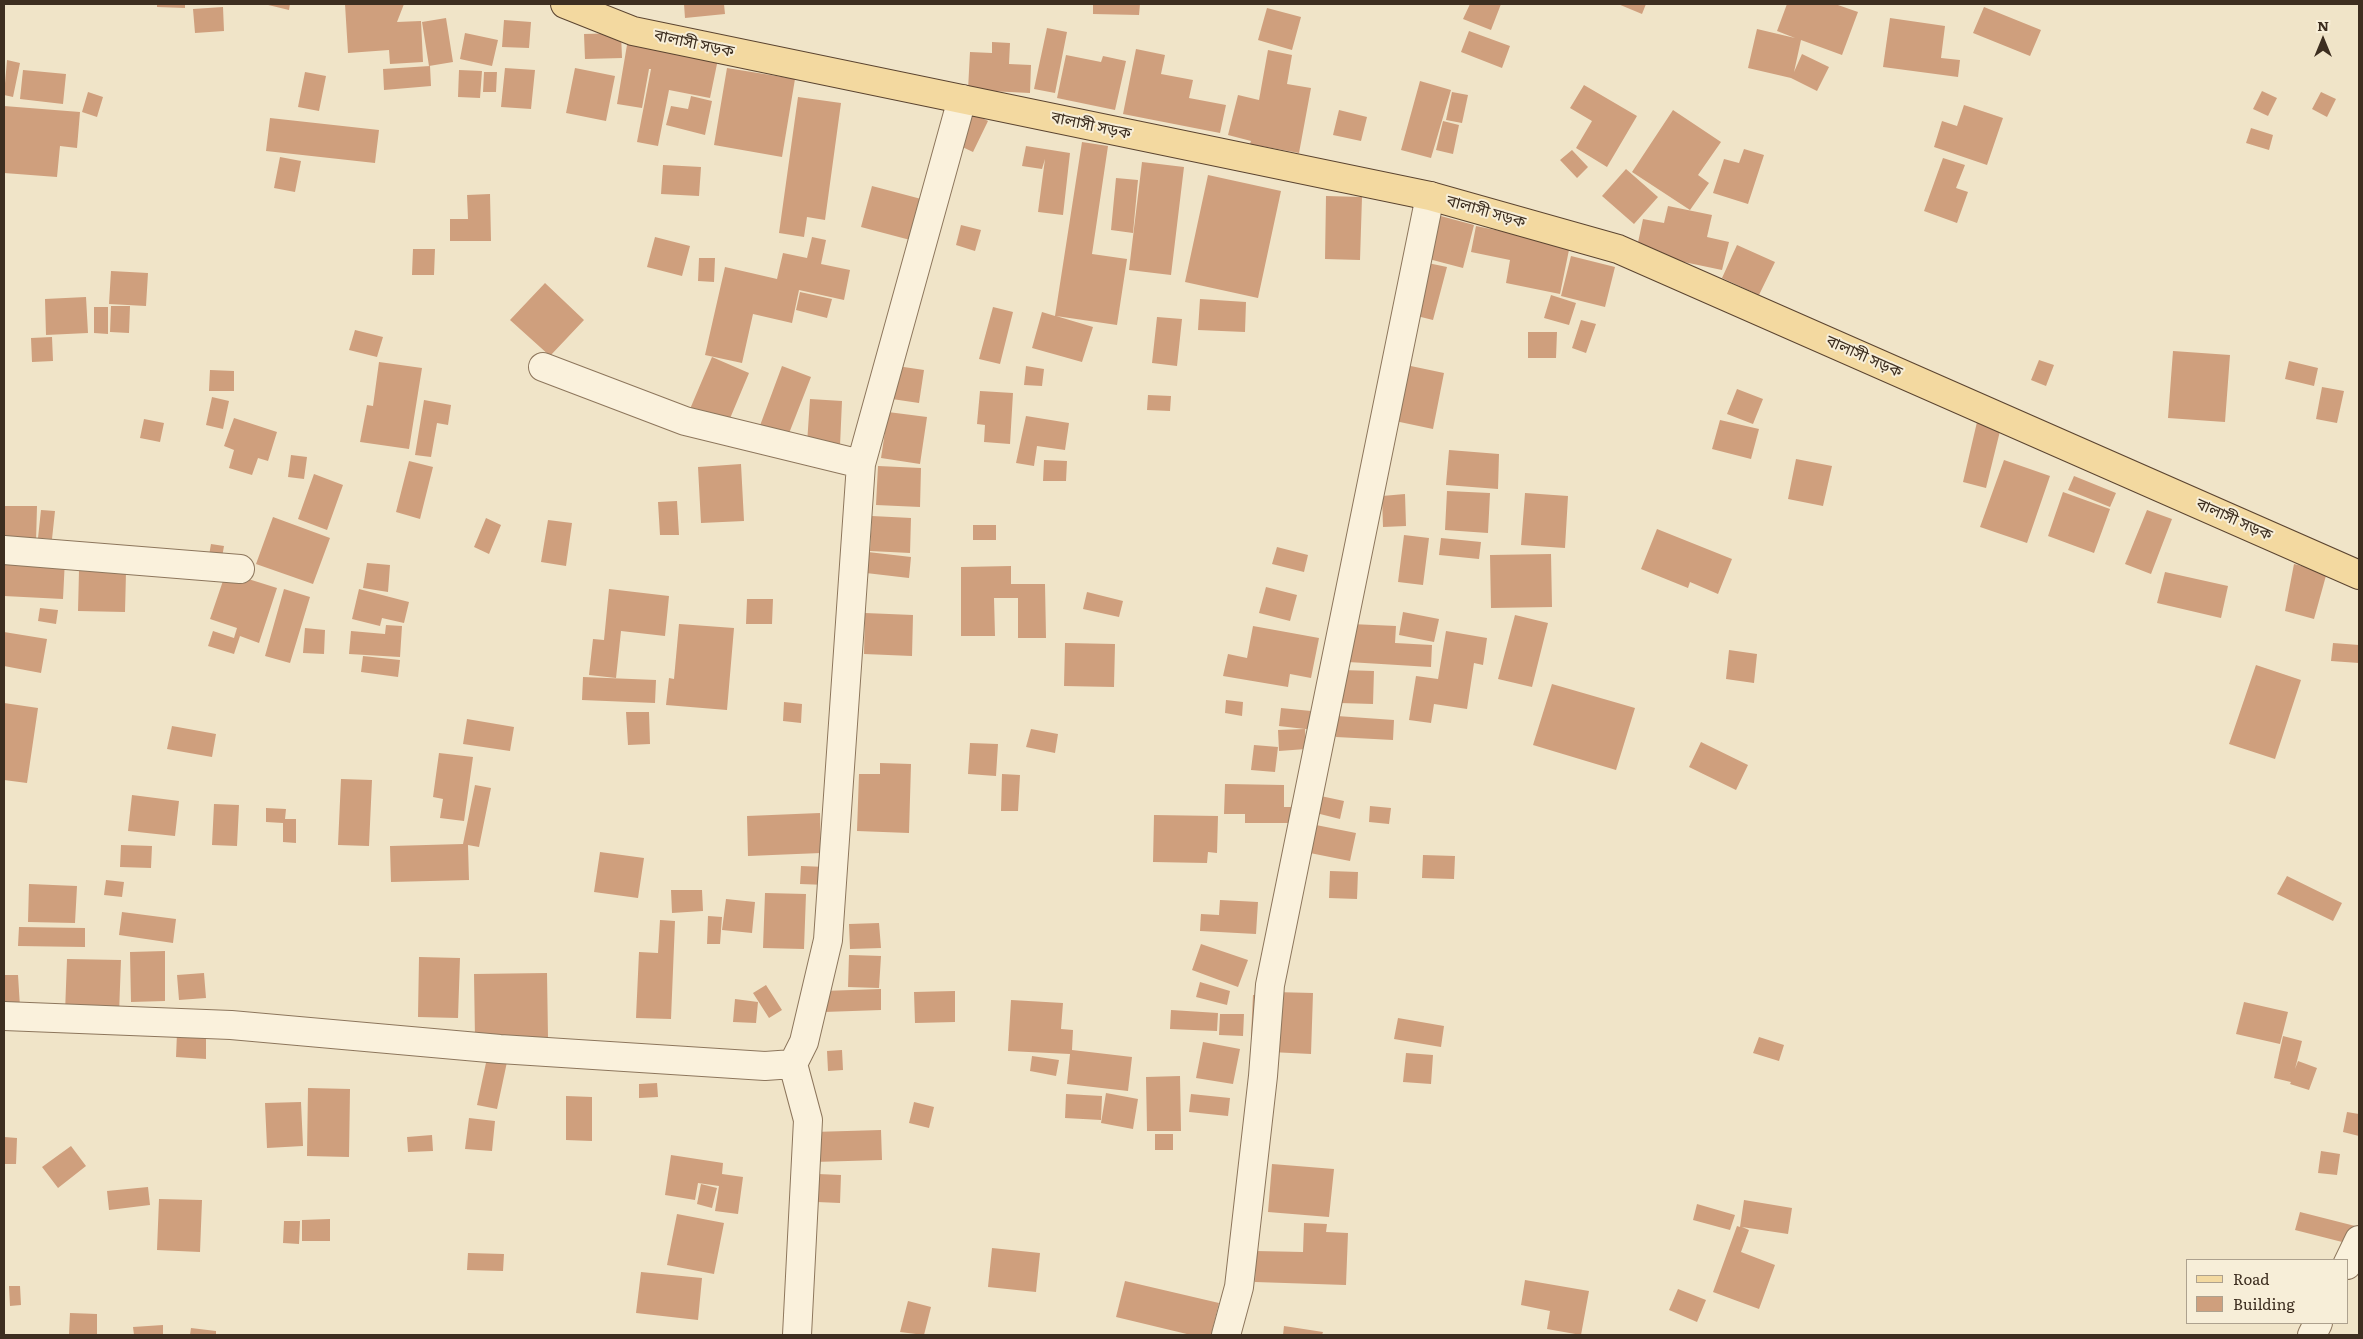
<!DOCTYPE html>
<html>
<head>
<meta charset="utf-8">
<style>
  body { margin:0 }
  #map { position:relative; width:2363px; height:1339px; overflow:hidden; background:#f0e4c8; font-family:Literata,serif }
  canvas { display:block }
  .frame { position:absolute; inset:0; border:5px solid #3d2e20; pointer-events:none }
  .legend { position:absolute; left:2186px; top:1259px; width:162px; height:65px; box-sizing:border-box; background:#f7eed8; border:1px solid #ada18e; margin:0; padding:6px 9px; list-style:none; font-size:15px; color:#3d2e20 }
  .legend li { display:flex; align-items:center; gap:10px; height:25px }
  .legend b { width:25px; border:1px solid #ada18e }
  .north { position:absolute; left:2298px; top:15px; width:50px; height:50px; -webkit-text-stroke:4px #f7eed8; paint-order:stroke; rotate:0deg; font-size:14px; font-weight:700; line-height:20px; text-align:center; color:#3d2e20 }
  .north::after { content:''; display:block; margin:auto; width:18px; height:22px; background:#3d2e20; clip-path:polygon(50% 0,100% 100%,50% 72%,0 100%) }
</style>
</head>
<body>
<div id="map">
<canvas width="2363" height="1339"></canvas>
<div class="frame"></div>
<ul class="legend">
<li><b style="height:6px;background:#f3d9a0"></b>Road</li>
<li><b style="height:14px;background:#cf9f7d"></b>Building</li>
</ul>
<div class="north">N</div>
</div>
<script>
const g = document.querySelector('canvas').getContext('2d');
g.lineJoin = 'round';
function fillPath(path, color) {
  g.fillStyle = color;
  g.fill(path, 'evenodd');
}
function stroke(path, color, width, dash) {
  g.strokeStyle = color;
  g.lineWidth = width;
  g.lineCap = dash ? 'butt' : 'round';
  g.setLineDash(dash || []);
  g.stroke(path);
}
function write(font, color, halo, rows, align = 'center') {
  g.font = font + ' Literata,"Noto Sans Bengali",serif';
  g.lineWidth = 4;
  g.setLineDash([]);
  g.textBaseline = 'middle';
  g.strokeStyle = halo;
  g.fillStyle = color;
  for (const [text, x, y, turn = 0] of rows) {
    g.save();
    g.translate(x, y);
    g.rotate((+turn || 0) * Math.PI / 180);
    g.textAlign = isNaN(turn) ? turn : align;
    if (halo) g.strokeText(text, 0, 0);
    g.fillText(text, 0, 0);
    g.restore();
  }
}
fillPath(new Path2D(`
  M157,4H185V8L157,7Z
  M264,4H290L289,10Z
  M345,4H404L397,22L421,21L423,62L390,64L389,50L348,53Z
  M684,4H724L725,14L685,18Z
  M1093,4H1140L1139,15L1093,14Z
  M1470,4H1501L1491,30L1463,19Z
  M1618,4H1646L1642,14Z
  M1787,4H1835L1858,12L1842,55L1801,40L1794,72L1802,54L1829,67L1817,91L1791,78L1748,68L1757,29L1795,38L1777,31Z
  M223,7L224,31L195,33L193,9Z
  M1984,7L2041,30L2030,56L1973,33Z
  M1267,8L1301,17L1292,50L1258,40Z
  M446,18L453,62L429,66L422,22Z
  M1890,18L1945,26L1941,58L1960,60L1958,77L1883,67Z
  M504,20L531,22L529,48L502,47Z
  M1047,28L1067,32L1055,93L1034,89Z
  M1469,31L1510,46L1502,68L1461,52Z
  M465,33L498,40L492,66L460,59Z
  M621,33L622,58L585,59L584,34Z
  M628,39L718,59L710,98L669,90L658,146L637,142L651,69H649L642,108L617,104Z
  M992,42L1010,43L1009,64L1031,65L1030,93L968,90L970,52L992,53Z
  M1136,49L1165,55L1161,74L1193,80L1189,98L1226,105L1220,133L1123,114Z
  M1268,50L1292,55L1287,84L1311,88L1299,153L1250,144L1251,141L1228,135L1238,95L1259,100Z
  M1066,55L1101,62L1103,56L1126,61L1115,110L1057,98Z
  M7,60L20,63L13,97L4,95Z
  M430,66L431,86L384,90L383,69Z
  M505,68L535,70L531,109L501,107Z
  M575,68L615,76L606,121L566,113Z
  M727,68L795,79L782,157L714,145Z
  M23,70L66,74L63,104L20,99Z
  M459,70L482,71L480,98L458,97Z
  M305,72L326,76L319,111L298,107Z
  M484,72H497L496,92H483Z
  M1420,81L1451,90L1431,158L1401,150Z
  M1584,85L1637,116L1607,167L1576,148L1592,121L1570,108Z
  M2262,91L2277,98L2268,116L2253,109Z
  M88,92L103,97L97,117L82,112Z
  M1452,92L1468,95L1462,123L1446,120Z
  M2321,92L2336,99L2327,117L2312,109Z
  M691,96L712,101L705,135L666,125L671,106L688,109Z
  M798,97L841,103L825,220L807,217L804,237L779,233Z
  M1964,105L2003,118L1987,165L1934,147L1942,121L1957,126Z
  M4,106L80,112L77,148L60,146L57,177L4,173Z
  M1339,110L1367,117L1361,141L1333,135Z
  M1673,110L1721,142L1698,175L1709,183L1690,210L1632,172Z
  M972,113L988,121L973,152L956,144Z
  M270,118L379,130L375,163L266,151Z
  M1443,121L1459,125L1453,154L1436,150Z
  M2251,128L2273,135L2269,150L2246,143Z
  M1082,142L1108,146L1092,254L1127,259L1117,325L1056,316L1093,327L1082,362L1032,348L1042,312L1055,316Z
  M1026,146L1070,153L1063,215L1038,212L1045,159L1042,169L1022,166Z
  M1744,149L1764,155L1748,204L1713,193L1724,159L1739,163Z
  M1572,150L1588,167L1577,178L1560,160Z
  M280,157L301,161L295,192L274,188Z
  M1943,158L1965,165L1956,188L1968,192L1957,223L1924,211Z
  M1142,162L1184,167L1171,275L1129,270Z
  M663,165L701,167L699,196L661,194Z
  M1626,169L1658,197L1634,224L1602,196Z
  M1208,175L1281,191L1258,298L1185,282Z
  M1116,178L1138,180L1133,233L1111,230Z
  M872,186L925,200L914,241L861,227Z
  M490,194L491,241H450V219H468L467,195Z
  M1326,196L1362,197L1360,260L1325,259Z
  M1668,206L1712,215L1707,237L1729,242L1722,270L1636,252L1643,219L1664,223Z
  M1437,215L1474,225L1463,268L1425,258Z
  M961,225L981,230L975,251L956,245Z
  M1476,226L1570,245L1560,294L1506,283L1510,260L1471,252Z
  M655,237L690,246L682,276L647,267Z
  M812,237L826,240L821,264L850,270L844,300L799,290L792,323L753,314L742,363L705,355L725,267L777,279L783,253L807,258Z
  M1737,245L1775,262L1759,295L1722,278Z
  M413,249H435L434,275H412Z
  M1571,256L1615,267L1605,307L1561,296Z
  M699,258H715L714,282L698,281Z
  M1423,262L1447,267L1433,320L1409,314Z
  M111,271L148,273L146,306L109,304Z
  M545,283L584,320L550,356L510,320Z
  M800,292L832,299L827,318L796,310Z
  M1551,295L1576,303L1569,325L1544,318Z
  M86,297L88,333L46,335L45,299Z
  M1200,299L1246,302L1245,332L1198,330Z
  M111,306H130L129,333L110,332Z
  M94,307H108V334L94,333Z
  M993,307L1013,312L1000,364L979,359Z
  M1157,317L1182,319L1177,366L1152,363Z
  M1581,320L1596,324L1586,353L1572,348Z
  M355,330L383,337L377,357L349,350Z
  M1528,332H1557L1556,358H1528Z
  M52,337L53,361L32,362L31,338Z
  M2173,351L2230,355L2225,422L2168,418Z
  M712,357L749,373L726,428L690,409Z
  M2039,360L2054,365L2046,386L2031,380Z
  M2289,361L2318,368L2314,386L2285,379Z
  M379,362L422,368L409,449L360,442L367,405L373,406Z
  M1406,365L1444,373L1433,429L1395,421Z
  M782,366L811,377L786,441L758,431Z
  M897,366L924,370L919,403L892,399Z
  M1026,366L1044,369L1042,386L1024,385Z
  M210,370L234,371V391H209Z
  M2322,387L2344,391L2337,423L2316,419Z
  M1737,389L1763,399L1753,424L1727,414Z
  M980,391L1013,393L1010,444L984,442L985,425L977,424Z
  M1148,395L1171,396L1170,411L1147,410Z
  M212,397L229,401L223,429L206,425Z
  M810,399L842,401L840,446L807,444Z
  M424,400L451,405L448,425L437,423L431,457L415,455Z
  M888,412L927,417L920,464L881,458Z
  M1026,416L1069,423L1065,450L1037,446L1034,466L1016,463Z
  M234,418L277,432L268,461L258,458L252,475L229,468L234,450L224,446Z
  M144,419L164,423L160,442L140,438Z
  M1720,420L1759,429L1751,459L1712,449Z
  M1977,422L2001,427L1986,488L1963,482Z
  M1449,450L1499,454L1498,489L1446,485Z
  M291,455L307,457L304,479L288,477Z
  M1796,459L1832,466L1823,506L1788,499Z
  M1044,460L1067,461L1066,481H1043Z
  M2004,460L2050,476L2027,543L1980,527Z
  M409,461L433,467L420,519L396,512Z
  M741,464L744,521L701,523L698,467Z
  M878,466L921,468L920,507L876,505Z
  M314,474L343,485L327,530L298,519Z
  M2074,476L2116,493L2110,507L2068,490Z
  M1447,491L1490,493L1488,533L1445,530Z
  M2063,492L2110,509L2094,553L2048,536Z
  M1525,493L1568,496L1565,548L1521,545Z
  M1405,494L1406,526L1383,527L1382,496Z
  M677,501L679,535H660L658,502Z
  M4,506H37L36,542L4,541Z
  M41,510L55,511L52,539L38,538Z
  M2147,510L2172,519L2151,574L2125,564Z
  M872,516L911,518L910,553L870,551Z
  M273,517L330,538L313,584L256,564Z
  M486,518L501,525L489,554L474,547Z
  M548,520L572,523L566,566L541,562Z
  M973,525H996V540H973Z
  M1657,529L1732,559L1718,594L1690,582L1688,588L1641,569Z
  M1404,535L1429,538L1423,585L1398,582Z
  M1441,538L1481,542L1479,559L1439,555Z
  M211,544L224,546L221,563L208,561Z
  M1277,547L1308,555L1304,572L1272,564Z
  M868,552L911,557L909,578L866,573Z
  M1551,554L1552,607L1491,608L1490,555Z
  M4,556L65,559L63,599L4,596Z
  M367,563L390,565L388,592L363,588Z
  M2294,564L2327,572L2314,619L2285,611Z
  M1011,566V584H1045L1046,638H1018V598H994L995,636H961V567Z
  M79,571L126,572L125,612L78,611Z
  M226,572L277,588L259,643L240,636L234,654L208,646L213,631L234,638L237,628L210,619Z
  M2165,572L2228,586L2221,618L2157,603Z
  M1266,587L1297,595L1290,621L1259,613Z
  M284,589L310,597L290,663L265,656Z
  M359,589L409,602L404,623L382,618L380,626L352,619Z
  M609,589L669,596L665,636L621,631L616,678L589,675L593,639L604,640Z
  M1087,592L1123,601L1119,617L1083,609Z
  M747,599H773L772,624H746Z
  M40,608L58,610L56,624L38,621Z
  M1403,612L1439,619L1434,642L1399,635Z
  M865,613L913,615L912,656L864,654Z
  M1515,615L1548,623L1532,687L1498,679Z
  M679,624L734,628L727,710L666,705L669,678L674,679Z
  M1351,624L1396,626L1395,643L1432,645L1431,667L1348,662Z
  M386,625L402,626L400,657L349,654L351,631L385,634Z
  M1253,626L1319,638L1311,678L1290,674L1288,687L1223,676L1228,654L1247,658Z
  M305,628L325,630L324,654L303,653Z
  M1446,631L1487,638L1483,665L1474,663L1467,709L1434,704L1431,723L1409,720L1416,676L1438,679Z
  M4,632L47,639L41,673L4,666Z
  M1065,643L1115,644L1114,687L1064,686Z
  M2333,643L2359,645V663L2331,661Z
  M1729,650L1757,654L1754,683L1726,679Z
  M363,656L400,660L398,677L361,672Z
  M2256,665L2301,680L2275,759L2229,744Z
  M1341,670L1374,671L1373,704L1340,703Z
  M583,677L656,680L655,703L582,700Z
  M1552,684L1635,708L1616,770L1533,745Z
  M1226,700L1243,702L1242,716L1225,713Z
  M784,702L802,704L801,723L783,721Z
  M4,703L38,708L27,783L4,780Z
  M1281,708L1311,711L1309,729H1305L1306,749L1279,751L1278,730L1305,729L1279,726Z
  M626,712H649L650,744L628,745Z
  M1337,716L1394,720L1393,740L1336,737Z
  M467,719L514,727L510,751L463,744Z
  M172,726L216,734L212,757L167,749Z
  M1031,729L1058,734L1055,753L1026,747Z
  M1701,742L1748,765L1736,790L1689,767Z
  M970,743L998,744L996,776L968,774Z
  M1254,745L1278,747L1275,772L1251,770Z
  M439,753L473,757L464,821L440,818L443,799L433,797Z
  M880,763L911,764L909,833L857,831L859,774H880Z
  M1002,774L1020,775L1018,811H1001Z
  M341,779L372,780L369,846L338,845Z
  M1225,784L1284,785V807H1294L1293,823H1245V814H1224Z
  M475,785L491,788L479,847L468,845L469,880L391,882L390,846L463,844Z
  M132,795L179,801L175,836L128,831Z
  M1316,795L1344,801L1340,819L1312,812Z
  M214,804L239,805L237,846L212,845Z
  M1370,806L1391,808L1389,824L1369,822Z
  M266,808L286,809L285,819H296V843L283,842V823L266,822Z
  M820,813L821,853L748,856L747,816Z
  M1154,815L1218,816L1217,853L1208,852L1207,863L1153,862Z
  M1316,825L1356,833L1350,861L1310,853Z
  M121,845L152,846L151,868L120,867Z
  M600,852L644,858L638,898L594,892Z
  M1423,855L1455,856L1454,879L1422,878Z
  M801,866L827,867V885L800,884Z
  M1330,871L1358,872L1357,899L1329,898Z
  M2287,876L2342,903L2333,921L2277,894Z
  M106,880L124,882L122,897L104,895Z
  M29,884L77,886L75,923L28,922Z
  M671,890H702L703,911L672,913Z
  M765,893L806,894L804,949L763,948Z
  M726,899L755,902L752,933L722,930Z
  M1220,900L1258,902L1256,934L1200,931L1201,914L1219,915Z
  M122,912L176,919L173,943L119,935Z
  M708,916L722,917L720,944H707Z
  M660,920L675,921L671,1019L636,1018L639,952L658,953Z
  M879,923L881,948L850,949L849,924Z
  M19,927L85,928V947L18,946Z
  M1201,944L1248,960L1238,987L1192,970Z
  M165,951V1001L131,1002L130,952Z
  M849,955L881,956L879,988L848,987Z
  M419,957L460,958L458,1018L418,1017Z
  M67,959L121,960L119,1014L65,1013Z
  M204,973L206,998L179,1000L177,975Z
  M547,973L548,1038L475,1039L474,974Z
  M4,975H18L20,1007L4,1008Z
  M1200,982L1230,991L1227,1005L1196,997Z
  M766,985L782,1010L769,1018L753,993Z
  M881,989V1010L824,1012L823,991Z
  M955,991V1022L915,1023L914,992Z
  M1274,992L1313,993L1311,1054L1271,1052Z
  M1253,995H1264L1262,1038L1251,1037Z
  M735,999L758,1002L756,1023L733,1022Z
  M1011,1000L1063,1003L1061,1029L1073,1030L1072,1050L1132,1057L1128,1091L1067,1084L1070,1054L1008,1051Z
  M2244,1002L2288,1012L2280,1044L2236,1034Z
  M1171,1010L1218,1013L1217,1031L1170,1029Z
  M1220,1014H1244L1243,1036L1219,1035Z
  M1398,1018L1444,1026L1441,1047L1394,1039Z
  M177,1033L206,1034V1059L176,1057Z
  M2283,1036L2302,1041L2295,1069L2298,1061L2317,1068L2309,1090L2290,1084L2291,1082L2274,1078Z
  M1759,1037L1784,1045L1779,1061L1753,1053Z
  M1203,1042L1240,1049L1233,1084L1196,1078Z
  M842,1050L843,1070L828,1071L827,1051Z
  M1406,1053L1433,1055L1431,1084L1403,1082Z
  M1032,1056L1059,1060L1056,1076L1030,1071Z
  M487,1058L507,1062L497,1109L477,1105Z
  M1180,1076L1181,1131H1147L1146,1077Z
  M657,1083L658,1097L639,1098V1084Z
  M308,1088L350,1089L349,1157L307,1156Z
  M1106,1093L1138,1099L1133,1129L1101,1123Z
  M1066,1094L1102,1096L1101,1120L1065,1118Z
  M1191,1094L1230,1098L1228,1116L1189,1112Z
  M566,1096L592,1097V1141L566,1140Z
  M301,1102L303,1146L267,1148L265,1103Z
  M914,1102L934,1107L929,1128L909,1123Z
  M2347,1112L2359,1114V1136L2343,1132Z
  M469,1118L495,1121L492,1151L465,1149Z
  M881,1130L882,1160L814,1162L813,1132Z
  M1155,1134H1173V1150H1155Z
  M432,1135L433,1151L408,1152L407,1137Z
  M4,1137L17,1138L16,1164H4Z
  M71,1146L86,1166L58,1188L42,1167Z
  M2321,1151L2340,1154L2337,1175L2318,1173Z
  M671,1155L723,1163L722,1174L743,1177L738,1214L715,1211L719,1186L698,1183L695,1200L665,1195Z
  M1272,1164L1334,1169L1329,1217L1268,1212Z
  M818,1174L841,1175L840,1203L817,1202Z
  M701,1184L717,1188L712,1208L697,1204Z
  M148,1187L150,1205L109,1210L107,1191Z
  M159,1199L202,1200L200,1252L157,1250Z
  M1744,1200L1792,1208L1788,1234L1742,1227L1749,1230L1741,1252L1775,1265L1759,1309L1713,1292L1737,1226L1740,1227Z
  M1697,1204L1735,1215L1730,1230L1693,1220Z
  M2300,1212L2359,1227L2354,1245L2295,1230Z
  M677,1214L724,1223L714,1274L667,1265Z
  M330,1219V1241H302V1220Z
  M284,1221H300L299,1244L283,1243Z
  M1304,1223L1327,1224L1326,1232L1348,1233L1346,1285L1255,1282L1256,1251L1303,1252Z
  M992,1248L1040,1253L1036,1292L988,1287Z
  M468,1253L504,1254L503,1271L467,1270Z
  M641,1272L702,1278L698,1320L636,1313Z
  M1525,1280L1589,1291L1581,1335L1547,1329L1550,1311L1521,1305Z
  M1125,1281L1219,1303L1211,1335H1191L1116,1317Z
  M9,1286H20L21,1305L10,1306Z
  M1678,1289L1706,1300L1697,1322L1669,1310Z
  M908,1301L931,1307L924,1335L900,1332Z
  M70,1313L97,1314V1335H69Z
  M163,1325V1335H134L133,1327Z
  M1284,1326L1323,1332L1322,1335H1283Z
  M191,1328L216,1331V1335H190Z`), '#cf9f7d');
const street = new Path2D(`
  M543,367L685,421L861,464
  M4,550L240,569
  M4,1016L231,1025L500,1049L765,1066L793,1064
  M2347,1265L2359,1240
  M797,1335L808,1120L793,1064L804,1042L828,940L861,464L962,99
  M1226,1335L1239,1287L1263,1076L1270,985L1430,196
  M2312,1335L2318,1323`);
const primary = new Path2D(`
  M565,4L633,31L1430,196L1618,249L2359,575`);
stroke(street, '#8d765c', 30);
stroke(primary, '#5b4430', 30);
stroke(street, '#faf1dc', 28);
stroke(primary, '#f3d9a0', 28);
write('16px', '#3d2e20', '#f7eed8', [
  ["বালাসী সড়ক",694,44,12],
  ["বালাসী সড়ক",1091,126,12],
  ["বালাসী সড়ক",1486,212,16],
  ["বালাসী সড়ক",1864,357,24],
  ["বালাসী সড়ক",2234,520,24]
]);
</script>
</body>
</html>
